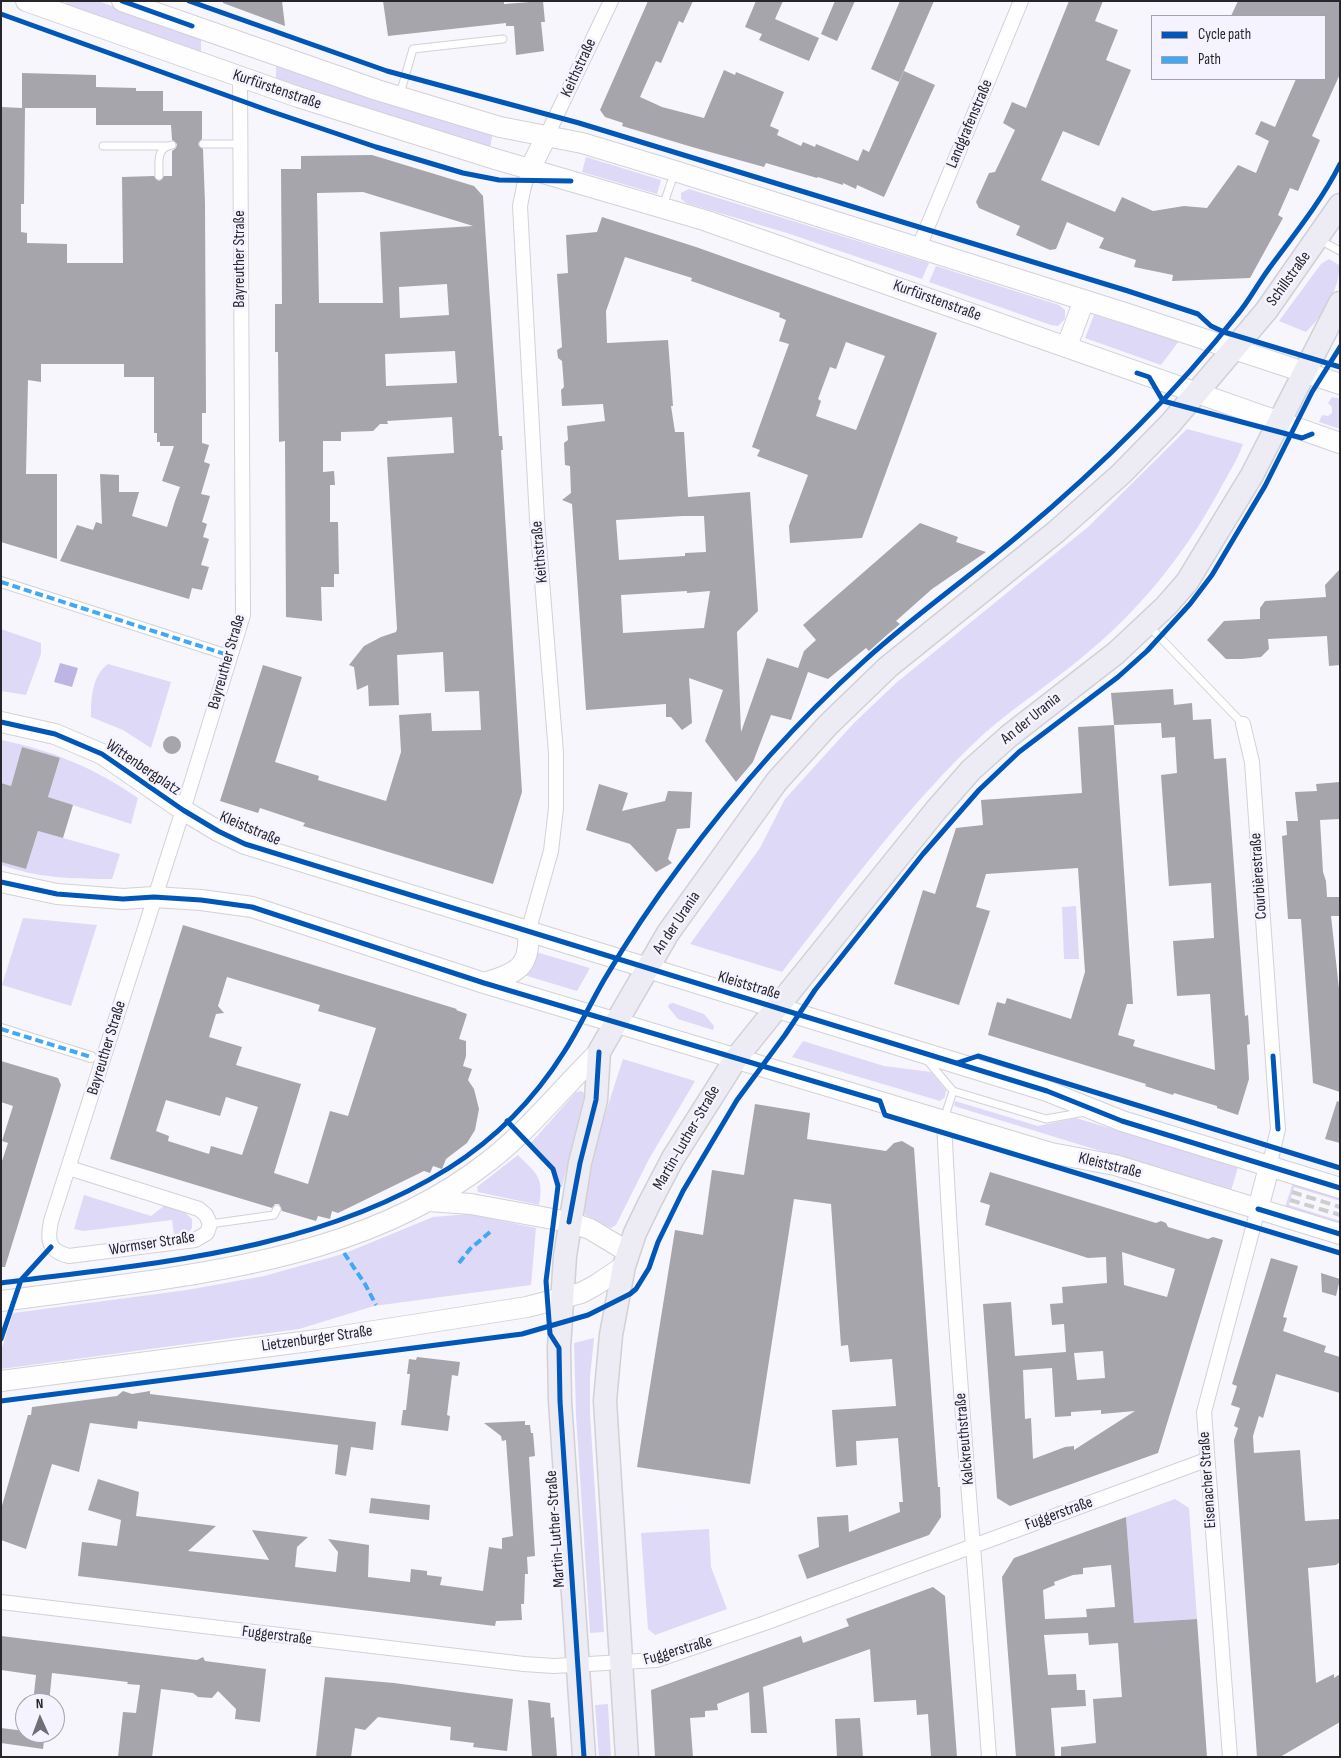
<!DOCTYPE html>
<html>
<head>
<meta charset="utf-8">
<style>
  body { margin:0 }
  #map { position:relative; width:1341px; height:1758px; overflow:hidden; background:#f7f6fc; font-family:"Sofia Sans Condensed",sans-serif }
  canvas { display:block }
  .frame { position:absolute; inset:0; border:2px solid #27262c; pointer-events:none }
  .legend { position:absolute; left:1151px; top:15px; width:175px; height:65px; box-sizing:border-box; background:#f5f3ff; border:1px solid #a3a1ab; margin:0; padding:6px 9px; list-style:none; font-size:15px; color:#27262c }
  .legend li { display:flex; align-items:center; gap:10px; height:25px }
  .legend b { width:25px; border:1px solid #a3a1ab }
  .north { position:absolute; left:15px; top:1693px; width:50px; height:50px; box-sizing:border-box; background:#f5f3ff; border:1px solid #a3a1ab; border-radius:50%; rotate:358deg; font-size:14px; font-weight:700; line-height:20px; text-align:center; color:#27262c }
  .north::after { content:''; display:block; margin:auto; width:18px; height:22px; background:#706f75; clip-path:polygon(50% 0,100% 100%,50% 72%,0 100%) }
</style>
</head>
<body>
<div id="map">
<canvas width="1341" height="1758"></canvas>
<div class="frame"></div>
<ul class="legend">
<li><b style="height:6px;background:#0057b8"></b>Cycle path</li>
<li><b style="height:6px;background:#3fa9f5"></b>Path</li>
</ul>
<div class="north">N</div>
</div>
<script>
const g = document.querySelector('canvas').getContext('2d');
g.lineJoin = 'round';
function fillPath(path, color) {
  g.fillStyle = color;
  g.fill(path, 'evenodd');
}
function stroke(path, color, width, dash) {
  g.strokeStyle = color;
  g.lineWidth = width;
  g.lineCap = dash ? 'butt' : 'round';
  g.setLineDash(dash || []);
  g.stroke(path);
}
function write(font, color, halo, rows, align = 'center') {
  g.font = font + ' "Sofia Sans Condensed",sans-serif';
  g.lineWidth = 5;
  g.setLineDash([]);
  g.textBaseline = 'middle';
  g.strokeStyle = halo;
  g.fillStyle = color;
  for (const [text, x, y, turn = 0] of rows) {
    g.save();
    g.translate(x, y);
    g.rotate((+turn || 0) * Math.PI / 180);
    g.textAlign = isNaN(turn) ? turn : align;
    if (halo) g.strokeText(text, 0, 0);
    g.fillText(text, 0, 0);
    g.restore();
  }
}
fillPath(new Path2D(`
  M65,1H98L201,38V55L67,7Z
  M276,65L493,131L490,148L276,82Z
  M586,157L661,180L657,194L582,172Z
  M689,189L929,263L922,279L787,233L686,203L681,199V193Z
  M1329,259L1339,265C1341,287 1322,317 1306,332L1279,321L1321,264Z
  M936,266L1059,305L1065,310V319L1058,326L1051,325L929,282Z
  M1094,315L1179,341L1161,365L1085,338Z
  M1332,397L1340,399V429L1319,422L1322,415L1328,416L1332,413V407L1328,403Z
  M1187,429L1243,444C1237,461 1227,476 1219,491C1183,557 1138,612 1080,659C1044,689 1004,713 971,746C900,815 842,895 782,972L690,944L760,848L785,799L854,723L896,683L1088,527Z
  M1,629L41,643V654L26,695L1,691Z
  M108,664L171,682L151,748L123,730L91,717C91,699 92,675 108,664Z
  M1,740C52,750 96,769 138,798L131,824L48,797L60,759L22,747L11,786L1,783Z
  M38,831L120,854L112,879C73,879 38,878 1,865V862L26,869Z
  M1076,906L1079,959H1064L1062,907Z
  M23,918L97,925L71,1006L2,985Z
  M536,952L590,968L577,991L524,975Z
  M673,1003L704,1014L714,1026L713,1030L678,1019L668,1007L669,1004Z
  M803,1041L884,1066L931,1072L946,1090L945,1097L940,1101L792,1057Z
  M623,1059L695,1081L649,1159L616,1225L611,1228L585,1215L583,1209L599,1133Z
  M581,1091L584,1093V1097L562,1187L559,1186L554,1169L530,1144L576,1092Z
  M955,1101L1038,1126L1076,1118L1238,1167L1231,1191L954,1106Z
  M518,1155C537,1174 544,1177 539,1205L478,1192L477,1187Z
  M1293,1183L1340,1197V1201L1294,1187L1289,1205L1340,1221V1224L1285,1207Z
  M84,1195L151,1216L164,1206L184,1212L192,1219V1228L186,1236H177L174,1234L172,1220L84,1231L74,1229Z
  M469,1214L536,1228L531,1285L374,1306L299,1329L1,1369V1351L13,1313L187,1290L264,1276L343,1254L433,1217Z
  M594,1338L590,1377V1414L604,1632L590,1633L576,1415L574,1343Z
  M1175,1499L1189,1508L1197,1619L1134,1623L1126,1517Z
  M709,1529L711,1567L727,1609L655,1635L648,1629L641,1533Z
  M608,1704L611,1757H599L595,1705Z`), '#ded9f6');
fillPath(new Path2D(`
  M60,663L78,668L72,687L54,682Z`), '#beb5e4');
fillPath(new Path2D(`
  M223,1H282L285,26L223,3Z
  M383,1H504V4L543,1L545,22H541L544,51L516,55L514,26H506V23L388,36Z
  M648,1H693L683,23L679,21L661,63L656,61L640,97L662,107L704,118L724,70L735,75L736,72L784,92L770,126L779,130L777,135L801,146L803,142L815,147L816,144L858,161L863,149L869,152L904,71L935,85L884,197L857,185L856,189L843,183V185L818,177L817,178L766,163L764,167L692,147L622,126L623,123L605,117L600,110Z
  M756,1H783L775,19L819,38L809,61L759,40L762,34L745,27Z
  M835,1H855L837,41L821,34Z
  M900,1H934L899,82L871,69Z
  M1069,1H1103L1095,21L1118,30L1106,60L1131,70L1099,146L1063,131L1041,180L1115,212L1122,197L1153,211L1184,206L1207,208L1238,165L1256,173L1269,141L1255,134L1261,121L1275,127L1296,79H1325V16H1231L1238,1H1340V74L1312,136L1320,140L1298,191L1290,188L1278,215L1283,218L1250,278L1172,281L1173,275L1134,267L1136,260L1099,248L1104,238L1067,222L1056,249L1050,250L1016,235L1020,226L979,208L976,202L989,173L995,172L1015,130L1003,123L1012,102L1026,108Z
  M22,73L96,75V87L136,88V91H163V111H202V139L198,144L203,149L205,203L206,413H202V443L209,445L204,462L210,464L201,494L210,496L202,522L207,524L203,537L209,539L201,565L209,567L202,590L192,588L189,599L60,561L77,525L93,530L96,522L102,524L100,474L119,475V492H139L132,516L167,527L175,501L180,487L162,481L174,446H160V442H157V433H154V377H124V364H41V382L28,380L26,474H57V559L1,542V107L22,108ZM25,108H96V125H171L172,140L177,144L176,148L172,151V176H164L159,181L154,176L122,177L123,263H67V244L27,243V233L21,232V204H24Z
  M372,155L474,186L483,196L499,436H502L503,450H501L522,792L493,884L303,826L305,823L260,808L258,813L220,801L263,665L302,677L275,762L319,776L318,780L386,801L401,752L399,715L431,713L432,731L481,730L479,691L445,692L443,652L397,655L399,705L369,706L368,685L357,690L354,667L349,665L364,646L381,637L396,632L397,629L387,457L454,453L452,417L387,421L388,424H380L373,431L341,432V441H323V472L334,471L335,485H330V522H338L339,574H334V587H321L322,621L286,617L285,441L279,442L278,352H275V304H282L281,169H301V156ZM363,192L473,226L380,232L383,303H319L317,193ZM447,284L449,315L400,318L399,287ZM455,351L457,383L386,386L385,354Z
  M602,217L696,247L937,333L862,538L790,543L789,526L808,475L757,456L760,450L752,447L789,344L779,341L786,320L779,317L780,313L700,284L691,281L692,278L625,257L606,311L607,343L668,340L673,406H671L675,432H684L688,497L750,492L758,611L737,632L741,732L767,658L798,668L804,651L816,640L803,625L920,523L958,537L956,542L986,552L932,589L896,621L900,624L888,634L869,651L866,648L828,679L808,672L791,720L771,715L753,762L736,782L705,741L723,690L689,678L692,723L682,730L671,717H666V704L586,710L572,504L562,500L571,493L570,466L565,465L564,443L568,440L567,426L605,421L603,404L562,406L561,390L564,387L562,361L558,358L557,350L562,347L557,274L568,273L566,235L597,232ZM846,342L885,356L856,430L816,416L821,401L818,399L830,367L836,369ZM683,516H704L706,552L685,553V556L619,560L616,520ZM687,591V593L710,591L704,628L623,633L621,595Z
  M1340,569V665L1329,666L1327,636L1268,639L1269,649L1261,657L1242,659H1226L1207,640L1224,621L1260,619V608L1265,601L1326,597L1325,585Z
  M1173,689L1174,705L1192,703L1193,720L1211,719L1214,759L1226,758L1245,1016L1248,1015L1250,1044L1247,1045L1249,1079L1238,1115L1217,1108V1106L1174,1093L1173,1095L1145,1086L1146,1084L988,1035L997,1002L1005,1004L1007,998L1071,1019L1085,972L1078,868L986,874L976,907L990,911L959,1005L894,984L923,890L935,894L956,828L983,825L981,800L1082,793L1078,727L1114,725L1111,693ZM1161,723L1162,738L1175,737L1177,773L1161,775L1169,886L1211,883L1214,938L1173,941L1177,996L1210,994L1215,1070L1133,1046L1135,1040L1118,1035L1127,1004H1133L1114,725Z
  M163 745a9 9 0 1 1 18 0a9 9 0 1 1-18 0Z
  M22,747L60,758L48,797L73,805L63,838L38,831L26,869L1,862V783L11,786Z
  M1340,782V819L1320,820L1323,872L1326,881L1327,897H1340V916H1331L1340,998V1092L1313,1083L1301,919H1288L1282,836L1287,835L1286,821H1298L1295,792L1317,791L1316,784Z
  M599,784L628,793L622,811L665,801L668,791L692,792L690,828L677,829L668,859L672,863L656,872L630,844L586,830Z
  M183,925L457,1009L456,1010L467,1014L459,1039L466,1041V1056L463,1066L472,1069L468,1080L474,1089L479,1109L475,1130L467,1143L446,1159L442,1169L433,1166L430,1173L424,1171L338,1213L332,1211L330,1219L318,1216L316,1221L282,1211L279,1204H275L272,1208L110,1159ZM227,977L320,1005L318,1011L376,1028L348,1116L330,1111L308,1184L274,1173L301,1084L236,1065L242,1047L209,1037L216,1014L224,1013L218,1006ZM226,1097L258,1107L242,1155L211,1146L209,1154L168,1141L169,1136L156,1131L166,1100L220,1116Z
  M1,1061L58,1078L61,1085L5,1267H1V1164L8,1143L2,1141L13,1106L1,1102Z
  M1337,1101L1340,1102V1143L1325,1139Z
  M755,1104L810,1113L807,1139L886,1151L894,1143L902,1141L914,1148L938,1487H940L941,1517L929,1535L807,1579L798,1555L819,1547L817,1517L848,1515L849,1532L900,1512L899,1502H903L898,1438L856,1441L857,1465L836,1467L832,1410L896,1406L892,1359L850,1362L848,1345L841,1346L831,1204L794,1199L750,1484L637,1467L675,1230L703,1235L712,1170L744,1175Z
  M990,1172L1156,1223L1161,1221L1166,1223L1168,1227L1208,1239L1213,1237L1223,1240L1158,1453L1010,1506L997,1498L983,1304L1011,1302L1015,1356L1066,1352L1064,1324L1052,1325L1050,1304L1063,1303L1062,1287L1107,1283L1106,1257L1088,1258L985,1225L990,1205L980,1202ZM1122,1252L1175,1269L1167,1297L1124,1285ZM1103,1351L1105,1378L1077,1380L1074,1353ZM1052,1368L1055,1417L1071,1416V1412L1101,1410V1414L1135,1411L1074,1450V1446L1065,1447L1033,1459L1031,1418L1025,1419L1023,1370Z
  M1271,1258L1298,1266L1283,1317L1287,1318L1283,1331L1326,1346L1324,1352L1340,1357V1393L1276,1374L1263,1418L1259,1416L1253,1436L1254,1453L1300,1450L1305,1521L1340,1519V1562L1336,1565L1308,1568L1316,1683L1334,1674V1678L1340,1674V1722L1280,1757H1257L1234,1440L1238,1428L1234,1426L1240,1408L1231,1405L1237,1386L1232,1384Z
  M1321,1273L1340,1279L1336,1296L1322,1292Z
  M417,1357L460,1362L458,1376L452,1375L447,1415L450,1416L448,1431L401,1425L403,1410H406L410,1374H407L409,1359L416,1360Z
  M123,1391L132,1394L150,1391V1394L376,1422L373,1450L351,1447L346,1476L335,1474L338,1445L138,1421L137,1429L90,1423L79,1472L52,1464L26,1549L1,1540V1509L28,1415H31L32,1407L117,1396Z
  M525,1421V1425H530L531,1433H533L535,1456L529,1457L535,1556L527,1557L528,1574H525L524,1604H521L522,1620L496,1621L495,1626L78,1576L82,1542L117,1546L121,1520L88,1510L98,1479L139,1492L136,1516L216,1526L188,1551L269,1560L252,1530L308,1537L297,1547L295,1567L336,1572L338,1552L328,1539L356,1543L369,1545L368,1577L410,1582L411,1569L427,1571V1575L442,1577L440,1585L483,1591L489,1547L502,1549V1538L513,1536L506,1440L502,1441L501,1436L484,1423Z
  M371,1498L430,1505L429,1520L369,1513Z
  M1126,1517L1134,1623L1197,1619L1207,1757H1061V1747L1096,1743L1093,1699L1122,1697L1118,1643L1089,1645L1088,1633L1044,1635L1048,1675L1076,1674L1077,1690H1085L1086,1706L1051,1708L1055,1757H1016L1002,1577L1014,1558ZM1111,1565L1115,1607L1086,1609L1087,1617L1045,1619L1043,1590L1055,1585L1054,1582L1073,1575L1083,1574V1568Z
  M933,1587L945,1596L957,1757H931L928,1714L917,1715L916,1700L874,1702L870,1649L763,1687L767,1733H751L749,1692L717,1704L718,1710L705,1711V1717L690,1718L693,1757H655L651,1690L801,1636L803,1643L849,1626L846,1619Z
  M1,1636L197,1660L203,1657L205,1661L266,1669L260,1722L235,1719L236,1709L218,1691L212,1698L198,1697L193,1693L161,1689L152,1757H118L123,1712L136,1713L140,1685L127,1684L128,1682L52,1673L49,1703H33L36,1675L1,1670Z
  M325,1677L394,1683L513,1699L507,1751L473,1747L474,1743L450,1740L451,1727L378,1717L365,1730L355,1728L351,1757H316Z
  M528,1700L550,1703L551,1718L554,1717L557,1757H532Z
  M860,1718L863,1757H837L835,1719Z
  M1,1728L25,1731V1733H45L43,1749L1,1743Z`), '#a6a5ab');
const service = new Path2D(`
  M400,94L413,49L503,39
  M203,144H240
  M103,146H165
  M159,176C159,163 156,147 172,145
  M663,206L674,174
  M1318,239L1340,251
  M1149,626L1243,724
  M927,1060L953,1091L1046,1119L1085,1112
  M944,1119L953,1091
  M210,1224L274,1215L277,1209`);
const pedestrian = new Path2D(`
  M1,582L231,656
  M1,1029L91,1057`);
const minor = new Path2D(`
  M547,135L611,1
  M919,247L1021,1
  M1243,724L1252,762L1276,1104L1278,1129L1269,1167
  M528,932L551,851L556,808V753L537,519L520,206L524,186L530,169
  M944,1121C954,1333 974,1545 989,1757
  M69,1168L199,1209L206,1215L210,1224L207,1233L195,1240L69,1256C48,1251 47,1240 51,1221L183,810L243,615L240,77
  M1,1602L524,1664L554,1666L657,1660L765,1623L1206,1460
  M1230,1757L1204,1412L1258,1209`);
const secondary = new Path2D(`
  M26,1L298,97L495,159L704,220L1340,443
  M122,1L377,90L500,127L582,143L675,171L1128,314L1340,384
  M530,169L547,135
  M1067,346L1084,300
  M1,722L55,734L102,754L183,810L218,831L245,844L1047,1091L1122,1121L1340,1188
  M1,882L57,894L123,899L154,897L201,900L252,907L484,983L1051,1153L1115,1165L1340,1234
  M484,983C515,973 531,969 528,932
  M429,1201L471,1204L569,1222L590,1229L628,1252
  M1258,1209L1269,1167
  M1,1301C44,1296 86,1290 129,1284C256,1266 386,1242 489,1161C530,1129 562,1088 599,1052
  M1,1381L317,1340L527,1307L581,1293L596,1285L624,1266`);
const primary = new Path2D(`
  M584,1757L560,1401L559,1348L565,1256L580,1163L596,1100L599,1052L668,933L777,781L828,725L888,667L1057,531L1121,474L1170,424L1266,311L1340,205
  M627,1757L605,1401L611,1335L624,1266L635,1233L650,1202L673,1158L737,1057L936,810L971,770L1009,736L1116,653L1166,606L1187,582L1252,475L1340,303`);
stroke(service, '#d2d1d7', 9);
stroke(pedestrian, '#d2d1d7', 12);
stroke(minor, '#d2d1d7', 16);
stroke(secondary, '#d2d1d7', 22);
stroke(primary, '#d1d0d4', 25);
stroke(service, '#fefeff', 7);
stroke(pedestrian, '#fefeff', 10);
stroke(minor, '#fefeff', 14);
stroke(secondary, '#fefeff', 20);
stroke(primary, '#edebf4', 22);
stroke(new Path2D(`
  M1292,1192L1340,1207
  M1290,1200L1340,1215`), '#cdcccf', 4, [10, 5]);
stroke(new Path2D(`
  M1,582L231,656
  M1,1029L91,1057
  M344,1253L365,1284L376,1305
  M459,1263L470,1249L490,1232`), '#3fa9f5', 4, [8, 4]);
stroke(new Path2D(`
  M122,1L192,26
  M189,1L387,71L579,123L1128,291L1198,314L1211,326L1224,332L1340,367
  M1,14L267,110L376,147L463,173L499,180L571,181
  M1137,373L1149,377L1163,401L1302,438L1312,434
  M1,722L55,734L102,754L183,810L218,831L245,844L1047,1091L1122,1121L1340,1188
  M1,882L57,894L123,899L154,897L201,900L252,907L484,983L880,1101L885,1115L1340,1253
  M1273,1056L1278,1129
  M957,1063L978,1056L1340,1168
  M507,1121L553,1169L558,1186L546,1281L550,1334L559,1348L560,1401L584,1757
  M1258,1209L1340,1234
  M569,1222L580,1163L596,1100L599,1052
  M1,1283C154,1263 315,1252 449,1168C495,1139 535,1098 564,1052C579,1029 590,1004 604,980C627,941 653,902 680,866C734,793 795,723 863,662C912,617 967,579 1019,535C1098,469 1173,396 1237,315C1249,301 1257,285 1268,270C1293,236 1321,202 1340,164
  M1,1339L21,1280L51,1247
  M1,1401L522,1334L588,1315L630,1294L636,1289L649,1268L658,1242L683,1191L737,1100L785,1035L815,990L923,854L979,790L1019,752L1118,677L1147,651L1190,604L1212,575L1265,486L1312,392L1340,347`), '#0057b8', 5);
write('16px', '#27262c', '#f5f3ff', [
  ["Keithstraße",579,68,-65],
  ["Kurfürstenstraße",277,90,19],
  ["Landgrafenstraße",970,124,-67],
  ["Bayreuther Straße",240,259,-90],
  ["Schillstraße",1289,279,-54],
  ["Kurfürstenstraße",937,301,20],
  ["Keithstraße",540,552,-95],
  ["Bayreuther Straße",227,662,-74],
  ["An der Urania",1031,719,-39],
  ["Wittenbergplatz",143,768,34],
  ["Kleiststraße",250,829,23],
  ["Courbièrestraße",1259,876,-94],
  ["An der Urania",677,923,-56],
  ["Kleiststraße",749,986,17],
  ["Bayreuther Straße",107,1048,-73],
  ["Martin-Luther-Straße",687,1138,-60],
  ["Kleiststraße",1110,1166,14],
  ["Wormser Straße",152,1244,-9],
  ["Lietzenburger Straße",317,1339,-8],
  ["Kalckreuthstraße",965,1439,-95],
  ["Eisenacher Straße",1208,1480,-94],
  ["Fuggerstraße",1059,1514,-20],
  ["Martin-Luther-Straße",556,1529,-94],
  ["Fuggerstraße",277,1636,7],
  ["Fuggerstraße",678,1651,-16]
]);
</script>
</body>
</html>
